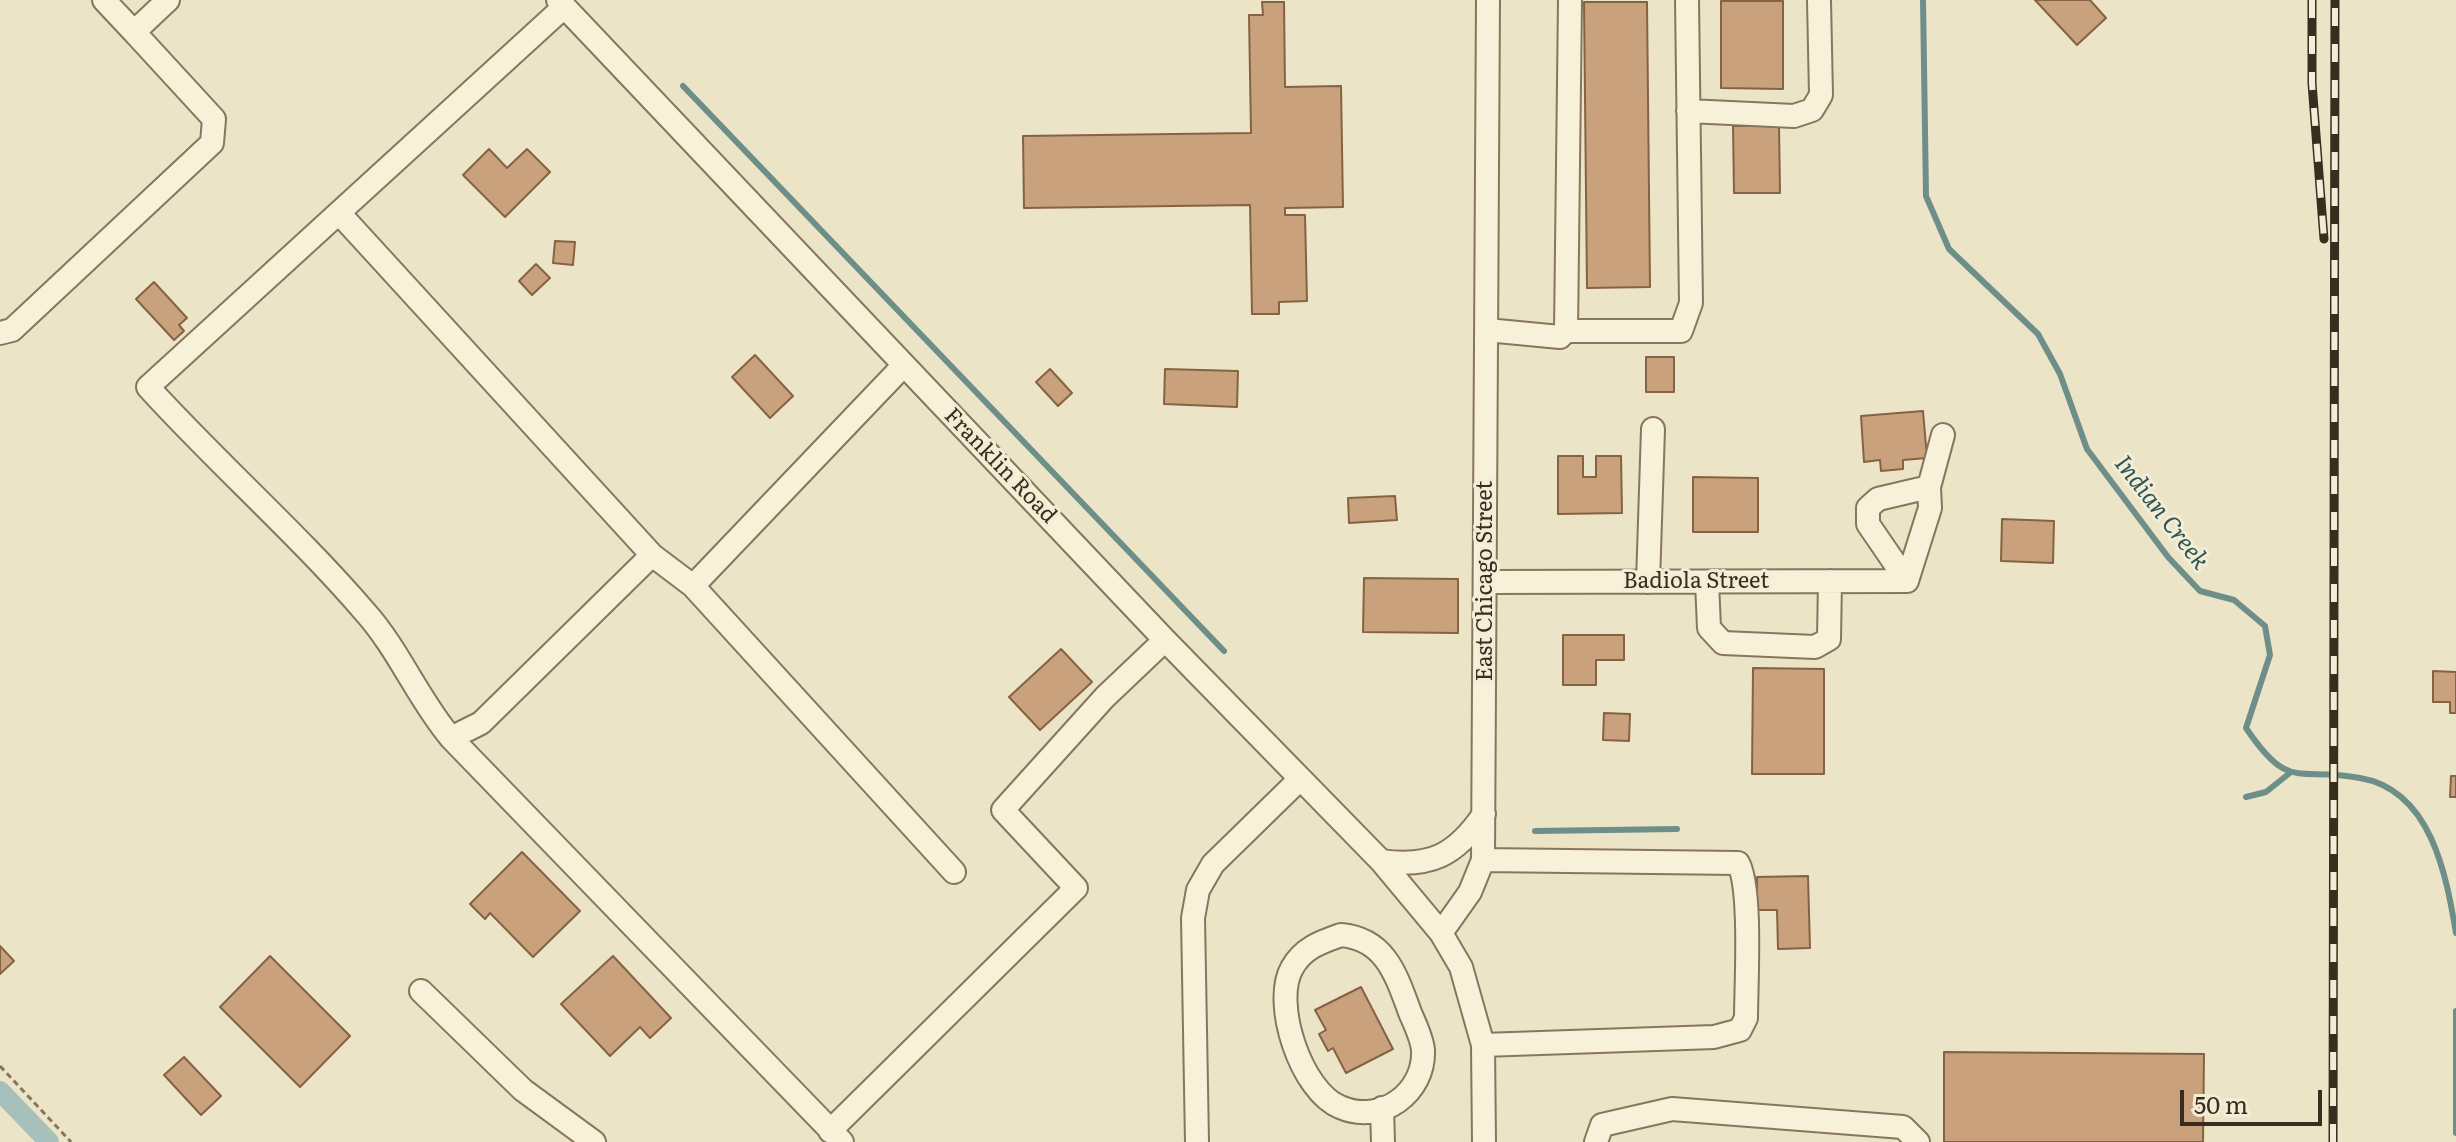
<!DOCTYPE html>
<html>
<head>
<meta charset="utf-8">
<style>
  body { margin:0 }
  #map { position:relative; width:2456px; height:1142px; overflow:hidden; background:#ece4c6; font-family:Literata,serif }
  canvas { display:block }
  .scale { position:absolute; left:2180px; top:1090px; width:142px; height:36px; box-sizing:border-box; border:4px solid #382d1f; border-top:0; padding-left:10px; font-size:24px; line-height:28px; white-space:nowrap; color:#382d1f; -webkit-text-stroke:6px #f4edd5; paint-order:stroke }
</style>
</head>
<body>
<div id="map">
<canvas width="2456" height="1142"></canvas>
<div class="scale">50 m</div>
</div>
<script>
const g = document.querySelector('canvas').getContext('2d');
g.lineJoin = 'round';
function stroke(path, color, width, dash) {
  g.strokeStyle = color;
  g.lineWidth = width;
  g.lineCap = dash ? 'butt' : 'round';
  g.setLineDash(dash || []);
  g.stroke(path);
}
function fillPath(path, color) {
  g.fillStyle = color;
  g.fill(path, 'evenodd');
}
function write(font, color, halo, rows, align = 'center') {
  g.font = font + ' Literata,serif';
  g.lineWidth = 6;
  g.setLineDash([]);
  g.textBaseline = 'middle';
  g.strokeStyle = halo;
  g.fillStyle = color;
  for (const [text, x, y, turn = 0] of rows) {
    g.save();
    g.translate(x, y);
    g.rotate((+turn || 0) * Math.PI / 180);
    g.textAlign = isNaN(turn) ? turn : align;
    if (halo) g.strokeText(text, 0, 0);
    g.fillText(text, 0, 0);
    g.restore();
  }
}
stroke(new Path2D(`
  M1923,0L1926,196L1949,249L2038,334L2060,374L2087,449L2168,557L2200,591L2234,600L2265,626L2270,655L2246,728C2290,793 2297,766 2360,778C2431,790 2446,874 2456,933
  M683,86L1224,651
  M2246,797L2266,792L2291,772
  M1535,831L1677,829
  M2456,1011V1133`), '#6e8e89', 6);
stroke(new Path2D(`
  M0,1091L49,1142`), '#a7c0bb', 20);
const building = new Path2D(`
  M2035,0H2090L2106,18L2077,45Z
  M1721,1H1783V89L1721,88Z
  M1262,2H1284L1285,87L1341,86L1343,207L1285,208V215H1305L1307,301L1279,302V314H1252L1250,205L1024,208L1023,136L1251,133L1249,15H1263Z
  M1584,2H1647L1650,287L1587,288Z
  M1733,126H1779L1780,193H1734Z
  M489,149L507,168L527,149L550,172L505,217L463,175Z
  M555,241L575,242L573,265L553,263Z
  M536,264L550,278L532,295L519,281Z
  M154,282L187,318L179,325L184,331L174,340L136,299Z
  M755,355L793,396L770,418L732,377Z
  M1646,357H1674V392H1646Z
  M1050,369L1072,393L1058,406L1036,382Z
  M1165,369L1238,371L1237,407L1164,404Z
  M1923,411L1927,458L1903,460V469L1881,471L1880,460L1864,462L1861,416Z
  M1558,456H1583V477H1596V456H1621L1622,513L1558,514Z
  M1693,477L1758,478V532H1693Z
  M1395,496L1397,520L1349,523L1348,498Z
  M2002,519L2054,521L2053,563L2001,561Z
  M1364,578L1458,579V633L1363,632Z
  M1563,635H1624V660H1596V685H1563Z
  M1061,649L1092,682L1040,730L1009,697Z
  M1753,668L1824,669V774H1752Z
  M2433,671L2456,672V713H2450V702H2433Z
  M1604,713L1630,714L1629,741L1603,740Z
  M2451,776H2456V797H2450Z
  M522,852L580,911L533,957L490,913L485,919L470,904Z
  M1808,876L1810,948L1778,949L1777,910H1757V877Z
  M0,946L14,961L0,974Z
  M270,956L350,1036L300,1087L220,1007Z
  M613,956L671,1018L650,1038L640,1027L610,1056L561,1004Z
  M1361,987L1393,1049L1346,1073L1333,1048L1328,1051L1319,1034L1326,1030L1315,1010Z
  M1944,1052L2204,1054L2203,1142H1944Z
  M184,1057L221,1096L201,1115L164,1075Z`);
fillPath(building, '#c9a27d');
stroke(building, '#856243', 2);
const minor = new Path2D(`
  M104,0L134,32
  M558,0L1165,640L1381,861L1441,933L1461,967L1483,1045L1484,1142
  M564,7L148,387C218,464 297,533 365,612C399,650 418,699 451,738L842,1142
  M1688,111L1794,116L1812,110L1821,95L1819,0
  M339,213L652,555L693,586
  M1487,330L1560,337L1566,331L1570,0
  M1566,331H1681L1691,303L1687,0
  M0,333L12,330L212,143L214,119L134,32L168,0
  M904,365L693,586L954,872
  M1907,581L1868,524V508L1878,499L1929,487
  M1907,581L1930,508L1929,487L1943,435
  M1486,582L1907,581
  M1648,582L1653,429
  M1707,582L1709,628L1723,643L1815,647L1829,639L1830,581
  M451,738L481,723L652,555
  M1483,860L1738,863C1752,887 1746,986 1746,1018L1740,1030L1714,1037L1483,1045
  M1381,861C1431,868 1456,855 1484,814
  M1441,933L1470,892L1483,860L1488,0
  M1341,935C1387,939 1397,978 1411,1015C1416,1026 1422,1039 1423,1050C1425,1093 1381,1125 1340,1107C1301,1091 1272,1003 1292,968C1303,948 1321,942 1341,935Z
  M421,991L523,1090L594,1142
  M1382,1108L1383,1142
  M830,1131L1076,888L1003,810L1105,697L1165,640
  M1197,1142L1193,918L1198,890L1213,864L1300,779
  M1596,1142L1602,1125L1672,1109L1903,1127L1918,1142`);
stroke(minor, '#87765c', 26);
stroke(new Path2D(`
  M0,1066L71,1142`), '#87765c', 3, [6, 4]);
stroke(minor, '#f7f1d9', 22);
const rail = new Path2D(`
  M2312,0V83L2324,239
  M2333,1142L2335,0`);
stroke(rail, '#382d1f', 9);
stroke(rail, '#f4edd5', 6, [18]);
write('22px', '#382d1f', '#f4edd5', [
  ["Franklin Road",1000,466,46],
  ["East Chicago Street",1486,581,-90],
  ["Badiola Street",1696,582]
]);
write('italic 24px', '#2f5657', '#f4edd5', [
  ["Indian Creek",2161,513,52]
]);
</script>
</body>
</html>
